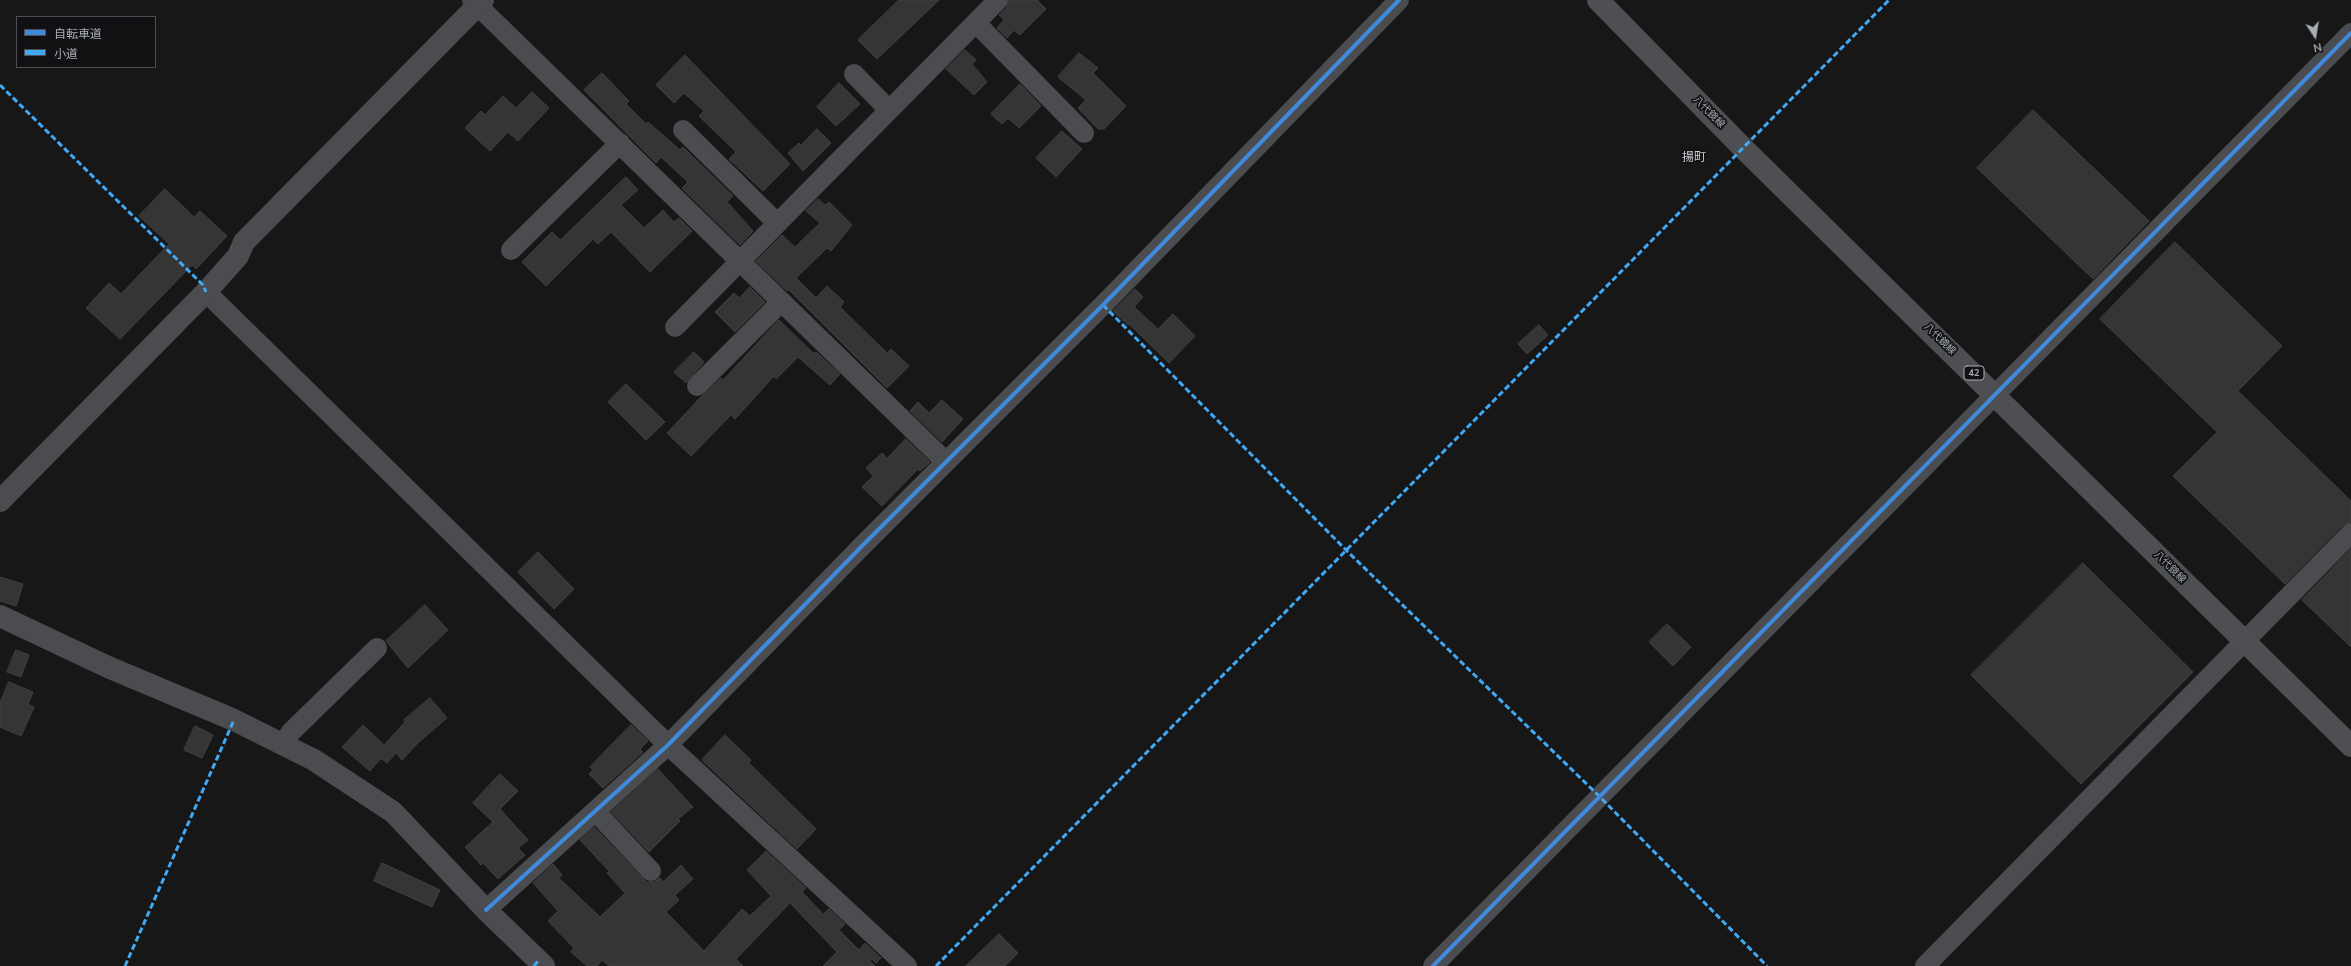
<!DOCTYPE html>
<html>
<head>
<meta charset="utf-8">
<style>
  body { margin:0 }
  #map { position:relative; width:2351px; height:966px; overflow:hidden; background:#171717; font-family:Mulish,"Noto Sans JP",sans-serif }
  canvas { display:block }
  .legend { position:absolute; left:16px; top:16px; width:140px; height:52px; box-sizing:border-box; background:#111113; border:1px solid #4d4f55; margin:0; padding:5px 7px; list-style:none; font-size:12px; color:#a8adb8 }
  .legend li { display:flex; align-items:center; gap:8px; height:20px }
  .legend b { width:20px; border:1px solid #4d4f55 }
  .north { position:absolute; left:2295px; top:16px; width:40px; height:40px; -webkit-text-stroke:3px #111113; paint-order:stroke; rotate:168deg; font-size:11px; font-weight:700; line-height:16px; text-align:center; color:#a8adb8 }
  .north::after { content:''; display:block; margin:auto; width:14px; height:18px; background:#a8adb8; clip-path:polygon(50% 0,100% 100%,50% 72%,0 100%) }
</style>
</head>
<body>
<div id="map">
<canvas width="2351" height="966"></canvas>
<ul class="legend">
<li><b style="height:5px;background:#408adc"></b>自転車道</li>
<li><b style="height:5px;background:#3fa9f5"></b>小道</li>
</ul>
<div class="north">N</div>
</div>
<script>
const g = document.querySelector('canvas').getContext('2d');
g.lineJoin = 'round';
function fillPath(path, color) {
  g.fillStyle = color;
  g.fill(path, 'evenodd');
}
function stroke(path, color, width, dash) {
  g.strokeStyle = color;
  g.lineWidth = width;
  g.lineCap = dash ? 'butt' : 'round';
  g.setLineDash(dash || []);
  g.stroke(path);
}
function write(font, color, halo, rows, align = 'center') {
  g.font = font + ' Mulish,"Noto Sans JP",sans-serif';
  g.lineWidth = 3.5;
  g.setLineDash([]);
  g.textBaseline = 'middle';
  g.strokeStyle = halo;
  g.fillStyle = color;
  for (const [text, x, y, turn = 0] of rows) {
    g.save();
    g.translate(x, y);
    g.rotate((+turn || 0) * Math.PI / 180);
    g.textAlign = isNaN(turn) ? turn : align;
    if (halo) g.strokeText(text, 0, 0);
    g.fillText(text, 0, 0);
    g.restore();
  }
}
const building = new Path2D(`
  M899,0H939L877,59L858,40Z
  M1009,0H1037L1046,9L1020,35L1014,30L1007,38L997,28L1004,20L999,15L1006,8Z
  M965,50L976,60L972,64L987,82L974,95L946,69Z
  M1079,53L1098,68L1093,73L1126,106L1104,129H1098L1078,108L1086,100L1058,77Z
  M685,55L790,164L763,191L729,159L736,152L699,116L704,111L684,93L674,103L656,85Z
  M602,73L629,101L626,104L646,124L648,122L655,128L680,150L683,147L733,196L727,202L753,231L740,245L682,188L688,182L661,157L656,163L584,90Z
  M839,83L860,104L836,126L817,107Z
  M1020,84L1041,106L1019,128L1008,118L1002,124L991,114Z
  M532,92L549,108L518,141L508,132L490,151L465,128L481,111L485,115L503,96L516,108Z
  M2033,110L2149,221L2093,279L1977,168Z
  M817,129L831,143L803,171L788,153L799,143L801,145Z
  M1062,131L1082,149L1056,177L1036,158Z
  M626,177L638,190L621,205L644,228L663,210L674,222L679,218L692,231L650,272L611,232L598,244L593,239L546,286L522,262L552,232L560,240Z
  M165,189L194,217L200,211L227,236L196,269L192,265L120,339L86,308L109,283L121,294L169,244L139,216Z
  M818,199L825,205L829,202L852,225L831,251L827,248L796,278L816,298L827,286L844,302L840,307L887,353L891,349L909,366L887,388L789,290L787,291L756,261L782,235L795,247L820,223L806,211Z
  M2175,242L2282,346L2238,391L2351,501V522L2343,525L2285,584L2173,476L2217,432L2100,319Z
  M750,287L765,302L735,332L715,312L734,293L739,298Z
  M1135,289L1143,297L1134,307L1158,329L1173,314L1195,336L1169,363L1129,324L1128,325L1113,311Z
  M779,320L814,354L816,352L840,374L830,385L798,357L776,379L774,376L735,419L731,415L691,456L667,433L701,397L721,378L723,380Z
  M1539,325L1548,335L1527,354L1518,344Z
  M694,352L704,362L686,383L674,372Z
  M626,384L665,422L646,440L608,402Z
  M942,400L963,419L942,442L910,411L918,402L929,413Z
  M906,439L930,462L920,471L918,469L882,506L862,487L873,476L866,468L882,453L887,458Z
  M2351,549V647L2302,600Z
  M538,552L574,589L554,609L518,572Z
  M2083,563L2193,672L2081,784L1971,675Z
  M0,577L23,584L16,606L0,601Z
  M425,605L448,630L408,668L386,641Z
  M1667,624L1691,647L1673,666L1649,642Z
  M16,650L29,655L21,677L7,672Z
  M9,682L33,692L28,704L34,707L21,736L0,727V703Z
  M430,698L447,718L419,742L402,760L396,753L387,763L381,758L370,771L342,747L363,725L384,745L405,722L404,720Z
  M631,725L648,741L640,749L643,752L603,788L589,774L593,770L590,767Z
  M195,726L213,735L202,758L184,750Z
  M725,735L751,760L749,763L816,829L797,849L702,760Z
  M658,769L693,807L678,819L680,821L649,852L611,812Z
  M500,774L518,791L500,809L528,840L518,848L525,855L498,879L483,863L481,865L465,847L493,822L473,803Z
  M594,827L647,882H654L660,878L663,882L681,865L693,879L675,895L679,900L666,912L704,951L742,909L750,916L771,896L747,870L766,851L806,888L802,892L823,914L829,909L845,924L839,930L859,950L865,943L881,958L876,963L872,959L870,961L875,966H823L837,952L790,903L736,959L743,966H609L602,960L597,966H587L571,952L574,948L548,921L558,911L533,883L553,864L562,875L559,878L600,917L625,893L607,873L609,871L580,840Z
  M382,863L440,890L432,907L374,881Z
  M999,934L1018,953L1005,966H966Z`);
fillPath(building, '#353536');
stroke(building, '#3f4043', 1);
stroke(new Path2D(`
  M472,0L946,462
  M976,23L1084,133
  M854,74L889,110
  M683,130L777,223
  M511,250L620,143
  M206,292L668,745L907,966
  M675,327L998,0
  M697,386L781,302
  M283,744L291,732L377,648
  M595,811L651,871
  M486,910L668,745L862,546L1103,305L1399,0
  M1433,966L2351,33
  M1925,966L2351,533`), '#4b4c50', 20);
stroke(new Path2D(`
  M0,501L206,292L238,256L244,242L483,0
  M0,616L108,667L234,720L314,760L393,812L486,910L544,966`), '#4b4c50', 22);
stroke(new Path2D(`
  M1598,0L1743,148L2351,746`), '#4d4f52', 22);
stroke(new Path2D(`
  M0,85L203,285L206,292
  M1103,305L1347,551L1599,796L1767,966
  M125,966L234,720
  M534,966L538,961
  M936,966L1889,0`), '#3fa9f5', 3, [6, 3]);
stroke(new Path2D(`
  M486,910L668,745L862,546L1103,305L1399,0
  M1433,966L2351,33`), '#408adc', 4);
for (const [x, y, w] of [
  [1974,373,20]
]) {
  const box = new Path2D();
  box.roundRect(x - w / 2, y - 7, w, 14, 3);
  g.fillStyle = '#111113';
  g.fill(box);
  stroke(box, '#a8adb8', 1);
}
write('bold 9px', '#a8adb8', null, [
  ["42",1974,373]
]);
write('10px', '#a8adb8', '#111113', [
  ["八代鏡線",1709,112,45],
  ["八代鏡線",1940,339,44],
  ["八代鏡線",2170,567,45]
]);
write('12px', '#c9ccd4', '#111113', [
  ["揚町",1694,157]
]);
</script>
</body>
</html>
